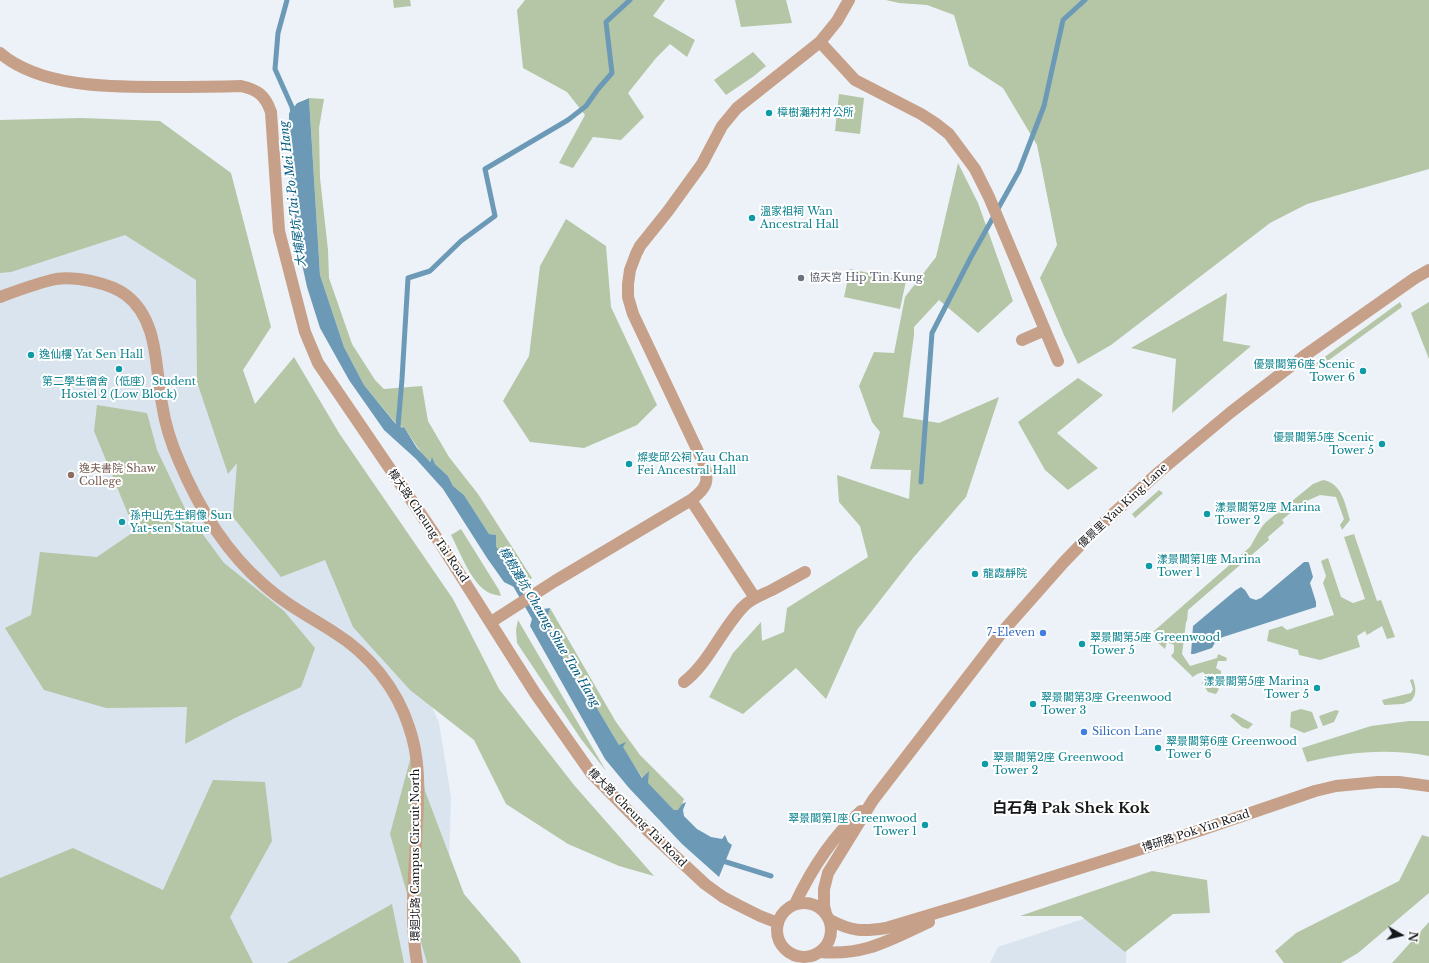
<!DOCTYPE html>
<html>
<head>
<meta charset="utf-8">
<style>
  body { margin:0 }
  #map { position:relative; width:1429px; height:963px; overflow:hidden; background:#ecf2f8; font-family:"Libre Baskerville",serif }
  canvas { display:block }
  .north { position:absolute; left:1381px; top:915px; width:40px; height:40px; -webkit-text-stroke:3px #fff; paint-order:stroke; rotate:98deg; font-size:11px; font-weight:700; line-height:16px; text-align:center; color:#161719 }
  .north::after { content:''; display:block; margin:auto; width:14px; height:18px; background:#161719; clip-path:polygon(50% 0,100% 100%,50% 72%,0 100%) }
</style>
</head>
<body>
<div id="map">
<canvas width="1429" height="963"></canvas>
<div class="north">N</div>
</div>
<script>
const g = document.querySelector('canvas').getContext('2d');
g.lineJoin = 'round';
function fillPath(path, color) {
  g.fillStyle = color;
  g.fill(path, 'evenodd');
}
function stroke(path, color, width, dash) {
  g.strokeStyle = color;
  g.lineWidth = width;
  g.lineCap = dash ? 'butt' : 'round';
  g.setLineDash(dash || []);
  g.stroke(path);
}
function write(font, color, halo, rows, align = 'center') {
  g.font = font + ' "Libre Baskerville","Noto Sans TC",serif';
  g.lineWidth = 4;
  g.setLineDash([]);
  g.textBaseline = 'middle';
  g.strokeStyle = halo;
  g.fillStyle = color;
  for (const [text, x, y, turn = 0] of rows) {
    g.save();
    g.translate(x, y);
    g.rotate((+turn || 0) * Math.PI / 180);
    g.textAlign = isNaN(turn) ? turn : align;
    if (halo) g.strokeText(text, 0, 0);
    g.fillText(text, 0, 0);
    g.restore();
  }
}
fillPath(new Path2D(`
  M0,190L220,260L240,417L418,674L439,723L451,797L446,963H0Z
  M1128,904L1126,963H990L998,947Z`), '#d9e4ef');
fillPath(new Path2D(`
  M393,0H410L411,6L394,8Z
  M525,0H665L653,16L695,40L687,57L670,44L656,58L628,93L644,117L621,140L593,137L573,168L559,163L585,115L567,92L523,68L517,10Z
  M735,0H786L792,23L741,27Z
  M886,0H1429V169L1307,204L1270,223L1111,345L1078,364L1064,335L1040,278L1057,245L1037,145L1003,88L969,66L954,15L927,5L899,3Z
  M753,52L766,66L754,76L726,95L714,80Z
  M839,94L864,98L860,134L835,131Z
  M309,98L324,99L319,128L320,178L328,250L329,278L352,344L375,380L384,389L422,386L428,421L449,457L478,494L532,578L522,585L516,580L496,546L495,535L489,534L464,495L453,486L448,476L435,464L432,458L428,463L404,427L398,426L364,385L344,347L320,275Z
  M82,118L160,121L231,173L271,327L243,370L255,404L294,357L339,433L453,599L499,689L574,785L654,876L619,866L568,844L506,804L474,740L410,690L353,627L325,560L281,577L233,517L237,463L228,474L197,382L196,280L125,235L11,272L0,273V120Z
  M958,163L978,203L1013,301L978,333L939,300L914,327V335L903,417L939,423L999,397L966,497L913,558L857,630L826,699L796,668L743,714L709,697L733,653L761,622L762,641L784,632L787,608L868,557L860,526L839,502L837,475L909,499L911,470L870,469L880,432L872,422L859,386L874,352L894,353L905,297L936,257Z
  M566,219L606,246L611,307L657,405L637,425L584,448L530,442L503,401L529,356L540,266Z
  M850,269L906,281L900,309L844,297Z
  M1227,293L1223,341L1251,346L1172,413L1176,359L1131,348Z
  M1400,302L1402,307L1318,368L1315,364Z
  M1429,302V359L1411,313Z
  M1078,378L1103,395L1057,433L1098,468L1068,490L1045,470L1018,422Z
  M97,405L147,413L157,450L187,513L224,563L284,611L315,648L301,687L237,717L185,744L187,707L106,708L44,690L5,628L31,615L40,552L97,557L135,531L94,431Z
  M1323,480C1342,483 1345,504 1350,520L1342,530L1340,525L1344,519L1336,497L1320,495L1302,503L1282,520L1284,523L1268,537L1269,540L1188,610L1187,621L1186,622L1182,654L1190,666L1217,658L1218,654L1227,658L1226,661H1218L1216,668L1221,671V675L1215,676L1214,685L1219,689L1216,694L1208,692L1202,683L1209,679L1203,672L1197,674L1193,677L1171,656L1174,652V645L1167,642L1165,649L1157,642L1154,631L1250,547C1255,539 1259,529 1266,522L1313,484Z
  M1159,490L1163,493L1135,518L1132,514Z
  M461,529L499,590L501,596C496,595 490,594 486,591C470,580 460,552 451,535Z
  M1354,534L1377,601L1381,600L1395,637L1387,639L1382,626L1367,635L1365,631L1357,636L1360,647L1320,660L1299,655L1298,650L1267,641L1269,630L1282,626L1287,630L1334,615L1323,583L1326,576L1321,561L1328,558L1341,597L1353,603L1365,599L1344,537Z
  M550,608L616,722L640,755L684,799L680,810H674L644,780L622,747L619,745L582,683L562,656L560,646L555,641L546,622Z
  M518,620L606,771L581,739L517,643L516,630Z
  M1413,679C1416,688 1417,694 1411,701L1403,704L1384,705L1382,700L1411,693L1413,689L1410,680Z
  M1301,709L1312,712L1318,728L1304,733L1290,727L1291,712Z
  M1336,710L1339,711L1334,722L1323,726L1319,716Z
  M1233,713L1253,724L1248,729L1242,727L1230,716Z
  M1409,721H1429V756C1388,748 1347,752 1307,762L1302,748L1371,726Z
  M417,734L425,791L464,894L518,957L521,963H427L390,834Z
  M213,780L265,782L272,841L230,917L253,963H0V878L73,848L163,890Z
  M1422,835L1429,837V893L1358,953L1341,963H1284L1275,951L1296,933L1399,881Z
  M1152,871L1207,880L1210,913L1173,914L1125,952L1081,916H1020Z
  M392,904L404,963H287Z
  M1429,922V963H1392Z`), '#b4c6a5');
fillPath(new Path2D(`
  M309,98L320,275L344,347L364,385L399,428L404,427L417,448L430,462L432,457L435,464L448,476L453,486L464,495L489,534L496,535V546L519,583L514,587L504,582L487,558L443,489L416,459L384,430L349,380L320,328L307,287L297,241L288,140L289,113L297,103Z
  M1304,562H1308L1309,563L1313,577L1310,583L1316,602V607L1217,639L1212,648L1194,654H1191L1193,626L1236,590L1241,587L1245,590L1250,598L1256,600L1261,598Z
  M550,608L546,622L555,641L560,646L562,656L582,683L619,745L626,742L623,747L642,778L649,771L648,783L674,810H678L682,804L686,802L683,810L684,816L697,829L711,837L722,839L725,835L728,842L732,845L719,877L682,844L629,788L605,759L530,626L533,615L543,609Z`), '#6c9ab6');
fillPath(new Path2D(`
  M309,96V98L297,103L289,113L288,140L286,135L288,112L296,101Z`), '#ecf2f8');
stroke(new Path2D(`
  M287,0L278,33L275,69L292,107L293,114
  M400,433L398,426L402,379L408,278L430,271L461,241L495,216L485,169L568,120L586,106L598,89L612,73L606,22L630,0
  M921,482L932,333L971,257L1019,171L1044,106L1063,20L1085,0
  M513,581L536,621
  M720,858L723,861L771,876`), '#6c9ab6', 5);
stroke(new Path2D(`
  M820,42L855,80L921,114L935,123L949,134L975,169L989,197L1058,361
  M0,53C40,87 109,87 158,87C186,87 213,87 241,86C258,90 265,95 271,112L279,231L305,332L318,363L433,532L535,693L591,773L647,830L705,884L723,897L738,905L760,916L778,923
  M0,297C19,290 37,283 56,279C76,276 110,283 126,295C159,320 155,368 162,404C165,424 171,443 179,461C198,506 226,552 263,584C285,604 310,617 335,633C369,654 397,689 409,727C420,758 419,790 417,822C415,868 409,917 417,963
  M1022,340L1045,330
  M691,500L755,598
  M491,622L555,581L691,500C707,488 710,481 703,462L633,314L628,297V284L630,270L636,254L640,246L668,211L702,164L722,126L737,108L820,42L837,21L849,0
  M684,682C709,663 721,630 743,607C751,598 762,595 772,590C783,584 794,578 805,572`), '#c6a089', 12);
stroke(new Path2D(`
  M777 930a27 27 0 1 1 54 0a27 27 0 1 1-54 0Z
  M795,904C811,870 832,837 861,811
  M826,914L824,906V889L828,873L873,800L1003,631L1064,562L1091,534L1159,472L1231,412L1304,356L1415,278L1429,270
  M830,920C851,931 862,932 886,928L966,904L1198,831L1315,791L1336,786L1378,782H1399L1429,786
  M820,952C865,956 889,940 929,922`), '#c6a089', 12);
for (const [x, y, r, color] of [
  [769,113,4,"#0f9aa8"],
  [752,218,4,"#0f9aa8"],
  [801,278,4,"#6b7280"],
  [31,355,4,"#0f9aa8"],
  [119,369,4,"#0f9aa8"],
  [1363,371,4,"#0f9aa8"],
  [1382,444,4,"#0f9aa8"],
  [629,464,4,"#0f9aa8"],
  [71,475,4,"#8d6e63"],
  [1207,514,4,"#0f9aa8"],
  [122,522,4,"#0f9aa8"],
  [1149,566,4,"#0f9aa8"],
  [975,574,4,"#0f9aa8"],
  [1043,633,4,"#3f7fe0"],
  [1082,644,4,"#0f9aa8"],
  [1317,688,4,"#0f9aa8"],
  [1033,704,4,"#0f9aa8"],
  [1084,732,4,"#3f7fe0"],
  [1158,748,4,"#0f9aa8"],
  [985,764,4,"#0f9aa8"],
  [925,825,4,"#0f9aa8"]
]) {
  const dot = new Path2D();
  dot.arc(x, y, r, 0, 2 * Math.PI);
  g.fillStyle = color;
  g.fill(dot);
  stroke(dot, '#fff', 1.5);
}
write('11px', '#0d838f', '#fff', [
  ["樟樹灘村村公所",777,113],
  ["溫家祖祠 Wan",760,212],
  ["Ancestral Hall",760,225],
  ["逸仙樓 Yat Sen Hall",39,355],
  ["優景閣第6座 Scenic",1355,365,"right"],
  ["Tower 6",1355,378,"right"],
  ["第二學生宿舍（低座）Student",119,382,"center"],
  ["Hostel 2 (Low Block)",119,395,"center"],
  ["優景閣第5座 Scenic",1374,438,"right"],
  ["Tower 5",1374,451,"right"],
  ["燦斐邱公祠 Yau Chan",637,458],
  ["Fei Ancestral Hall",637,471],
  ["漾景閣第2座 Marina",1215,508],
  ["Tower 2",1215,521],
  ["孫中山先生銅像 Sun",130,516],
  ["Yat-sen Statue",130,529],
  ["漾景閣第1座 Marina",1157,560],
  ["Tower 1",1157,573],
  ["龍霞靜院",983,574],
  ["翠景閣第5座 Greenwood",1090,638],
  ["Tower 5",1090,651],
  ["漾景閣第5座 Marina",1309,682,"right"],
  ["Tower 5",1309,695,"right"],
  ["翠景閣第3座 Greenwood",1041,698],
  ["Tower 3",1041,711],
  ["翠景閣第6座 Greenwood",1166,742],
  ["Tower 6",1166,755],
  ["翠景閣第2座 Greenwood",993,758],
  ["Tower 2",993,771],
  ["翠景閣第1座 Greenwood",917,819,"right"],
  ["Tower 1",917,832,"right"]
], 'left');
write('11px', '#5b616d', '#fff', [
  ["協天宮 Hip Tin Kung",809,278]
], 'left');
write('11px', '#785e54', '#fff', [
  ["逸夫書院 Shaw",79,469],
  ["College",79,482]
], 'left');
write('11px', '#161719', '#fff', [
  ["優景里 Yau King Lane",1123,506,-43],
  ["樟大路 Cheung Tai Road",428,526,56],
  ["樟大路 Cheung Tai Road",637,818,45],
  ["博研路 Pok Yin Road",1196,831,-18],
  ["環迴北路 Campus Circuit North",416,855,-90]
]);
write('11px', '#366cbe', '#fff', [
  ["7-Eleven",1035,633],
  ["Silicon Lane",1092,732,"left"]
], 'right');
write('italic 12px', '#045c82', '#fff', [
  ["大埔尾坑 Tai Po Mei Hang",293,194,-97],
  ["樟樹灘坑 Cheung Shue Tan Hang",549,627,59]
]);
write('bold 15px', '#161719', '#fff', [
  ["白石角 Pak Shek Kok",1071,809]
]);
</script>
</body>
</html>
